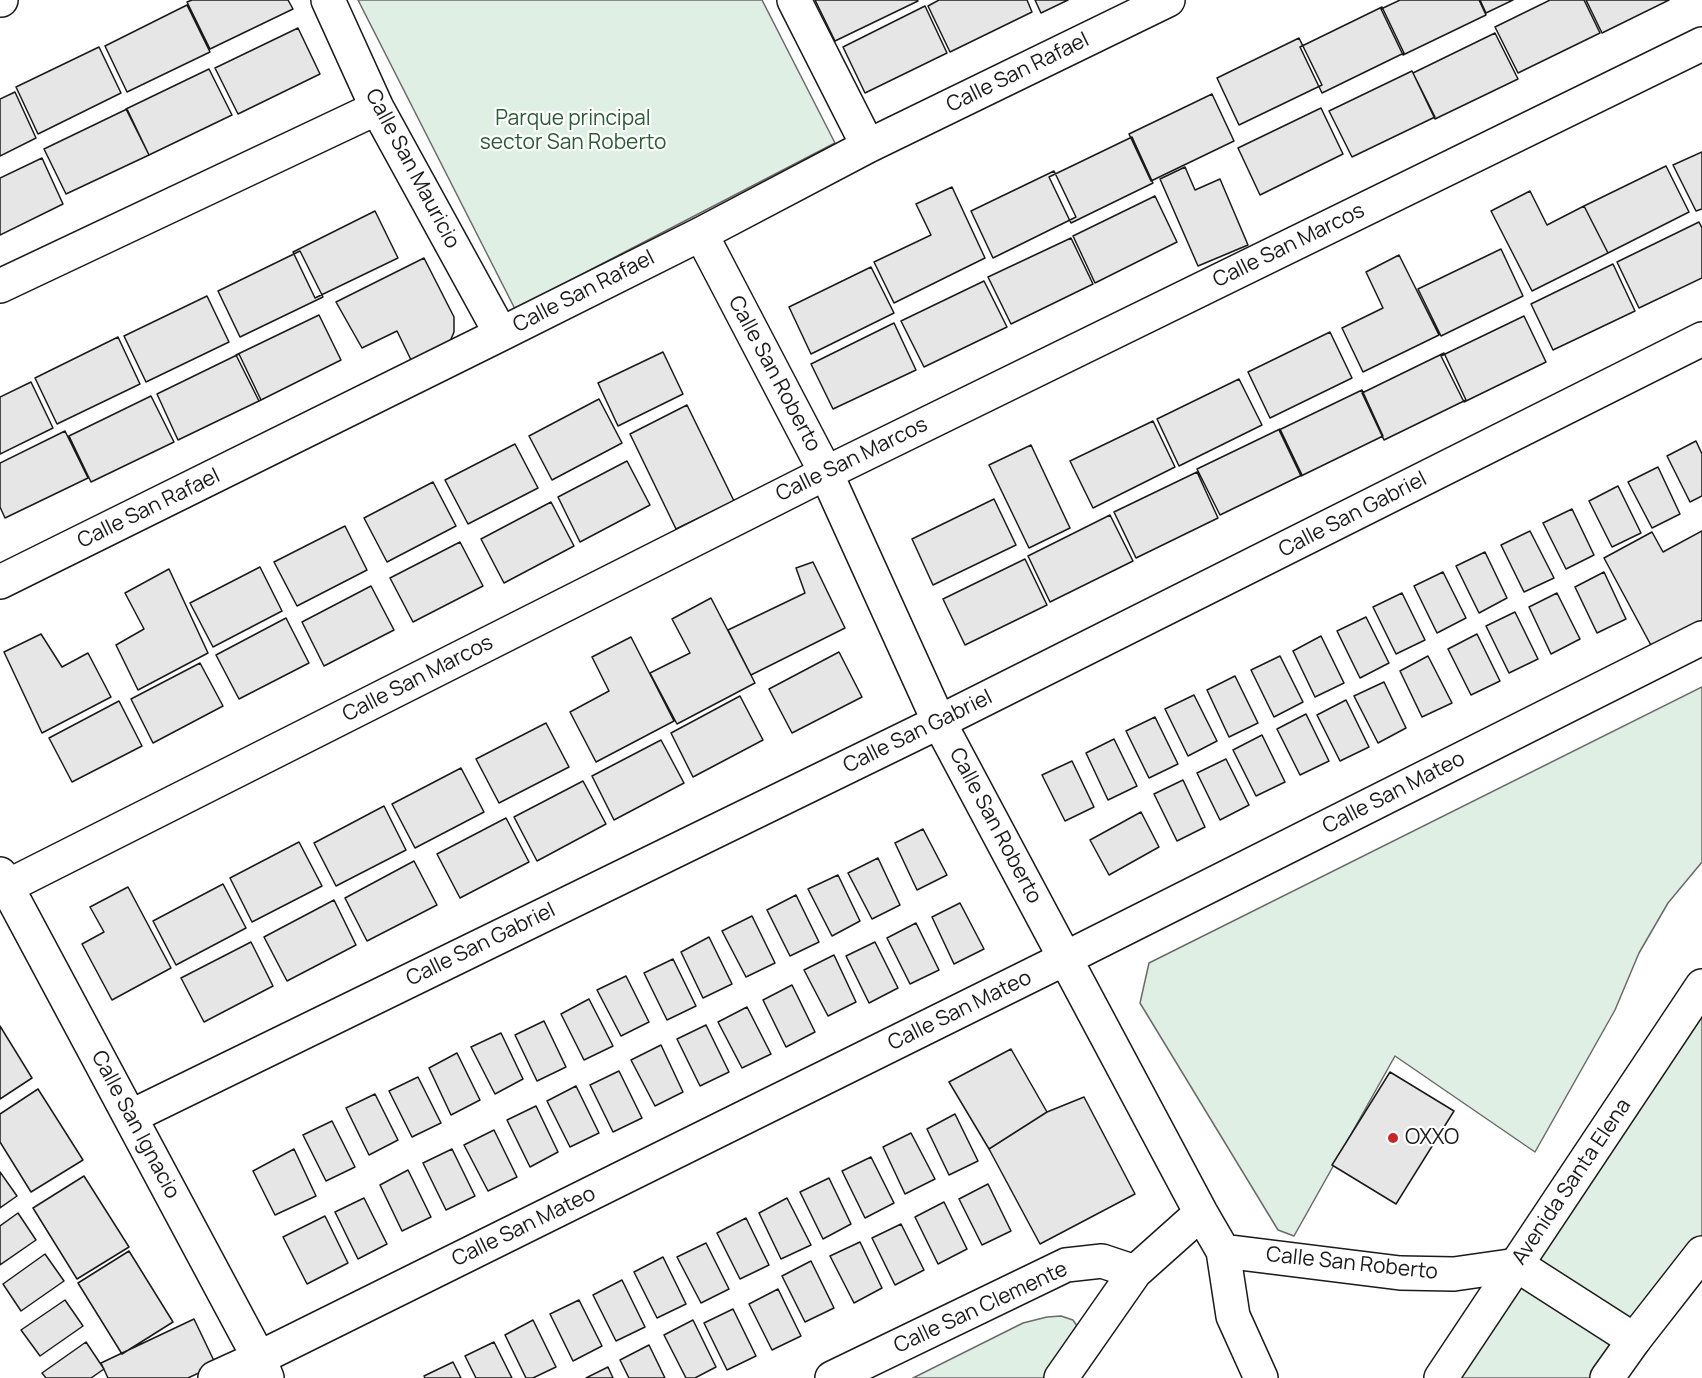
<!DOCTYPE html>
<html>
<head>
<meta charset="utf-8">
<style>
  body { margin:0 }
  canvas { display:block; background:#fff }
</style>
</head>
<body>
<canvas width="1702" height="1378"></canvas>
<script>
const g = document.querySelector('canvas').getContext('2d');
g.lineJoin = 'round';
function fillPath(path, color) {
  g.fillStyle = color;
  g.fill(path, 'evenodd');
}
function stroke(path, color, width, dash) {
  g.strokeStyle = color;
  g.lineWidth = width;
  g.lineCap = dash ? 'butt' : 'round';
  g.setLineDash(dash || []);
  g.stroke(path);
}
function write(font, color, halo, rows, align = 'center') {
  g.font = font + ' Manrope,sans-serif';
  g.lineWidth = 4.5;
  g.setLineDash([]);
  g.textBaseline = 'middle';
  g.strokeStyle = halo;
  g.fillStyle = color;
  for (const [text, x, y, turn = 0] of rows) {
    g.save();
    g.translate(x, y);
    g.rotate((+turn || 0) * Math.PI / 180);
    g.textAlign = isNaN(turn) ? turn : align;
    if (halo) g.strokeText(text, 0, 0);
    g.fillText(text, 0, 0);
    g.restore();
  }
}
const green = new Path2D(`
  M358,0H762L835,143L515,309Z
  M1702,687V862L1668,903L1639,953L1615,1010L1535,1152L1395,1056L1294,1236L1278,1230L1140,1003L1149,963Z
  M1702,986V1253L1607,1378H1441Z
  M1061,1316L1073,1320L1079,1329L1047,1378H913L1023,1323L1047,1317Z`);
fillPath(green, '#e0efe3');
stroke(green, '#6a6a6a', 1.5);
const building = new Path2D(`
  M192,0H288L293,9L210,49L187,2Z
  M815,0H917L918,1L835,41Z
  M939,0H1027L1032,12L950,52L928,6Z
  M1035,0H1068L1041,13Z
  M1400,0H1479L1486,15L1403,55L1381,9Z
  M1480,0H1513L1486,13Z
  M1550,0H1584L1600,33L1518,73L1495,27Z
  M1586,0H1669L1602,33Z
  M187,5L210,52L127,92L105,46Z
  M925,6L947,53L865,93L843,47Z
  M1382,7L1404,53L1322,93L1300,47Z
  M298,28L320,74L238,114L215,68Z
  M1495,33L1518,79L1435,119L1413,73Z
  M1299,38L1322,85L1239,125L1217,78Z
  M99,47L121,93L38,134L16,87Z
  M209,69L232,115L149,155L126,109Z
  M1412,71L1435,117L1352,157L1329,111Z
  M15,92L36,138L0,156V99Z
  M1212,94L1234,141L1151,181L1129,134Z
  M1321,108L1343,154L1260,195L1238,148Z
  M127,109L149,155L66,194L44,149Z
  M1132,137L1153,183L1071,223L1049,177Z
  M1702,152V209L1696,211L1673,165Z
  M42,158L63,204L0,235V178Z
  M1666,166L1689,212L1608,253L1584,206Z
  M1185,167L1195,190L1220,179L1248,245L1198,266L1160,179Z
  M1054,171L1076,217L993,258L971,211Z
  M952,187L985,258L894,303L874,262L931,235L916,204Z
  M1530,191L1547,225L1584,206L1608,253L1532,291L1491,211Z
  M1155,196L1177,242L1095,283L1073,236Z
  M375,211L398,258L315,298L293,252Z
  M1699,222L1702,228V278L1639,308L1617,262Z
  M1071,238L1093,284L1011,324L988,277Z
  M1501,249L1523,296L1441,336L1418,289Z
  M300,251L323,297L240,337L218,291Z
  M1399,255L1439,335L1363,372L1342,328L1383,308L1366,272Z
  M424,258L454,317V332L449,344L412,362L397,331L362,348L336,302Z
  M1613,264L1635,311L1553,350L1531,304Z
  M871,267L894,313L811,354L789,307Z
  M984,281L1007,327L924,367L901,321Z
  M207,296L229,342L146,382L124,336Z
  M319,315L341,360L259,401L236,355Z
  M1524,316L1546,362L1464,402L1441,356Z
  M894,323L916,370L833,409L811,364Z
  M1330,332L1352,378L1270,418L1248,372Z
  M118,337L140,384L57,424L35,378Z
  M663,352L683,394L618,426L598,383Z
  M1444,353L1466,400L1384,440L1362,393Z
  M239,354L261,400L178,440L157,394Z
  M1239,379L1262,425L1179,466L1157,419Z
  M31,382L53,428L0,454V397Z
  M1362,390L1383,436L1301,476L1279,430Z
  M151,396L174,442L91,482L69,436Z
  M599,399L622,443L552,480L529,436Z
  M687,405L734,501L676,529L630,434Z
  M1153,421L1175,467L1093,508L1070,461Z
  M1280,429L1302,475L1220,515L1197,469Z
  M65,431L88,478L5,518L0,507V463Z
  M1696,441L1702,454V496L1690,502L1667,456Z
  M515,444L538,488L468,524L445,480Z
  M1031,445L1070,528L1029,548L989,465Z
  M627,461L650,505L580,542L558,497Z
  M1658,467L1680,514L1652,528L1628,482Z
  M1197,472L1218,518L1136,558L1114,512Z
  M433,482L456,526L387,562L364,518Z
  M1618,486L1641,533L1612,547L1589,501Z
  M994,499L1016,545L933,585L912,539Z
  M551,502L574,546L504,583L481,539Z
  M1572,509L1594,555L1566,569L1543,523Z
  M1110,515L1133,561L1050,602L1028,556Z
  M345,526L367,570L297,606L274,562Z
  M1530,531L1554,578L1524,592L1501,545Z
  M1702,531V621L1653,649L1604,558L1652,532L1663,552Z
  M460,542L483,586L413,622L390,578Z
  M1485,552L1507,598L1479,613L1456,566Z
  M1025,559L1047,605L965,645L943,599Z
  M813,562L845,628L751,675L728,630L805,593L796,568Z
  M260,567L282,611L213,647L190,603Z
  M169,569L208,653L138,690L116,645L144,629L125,593Z
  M1443,572L1466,618L1437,633L1414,586Z
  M1604,572L1626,619L1597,633L1575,587Z
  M371,586L394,630L324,666L302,622Z
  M1402,593L1425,640L1396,654L1373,607Z
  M1557,593L1580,639L1551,654L1529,607Z
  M711,598L755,683L677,724L650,673L690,653L672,619Z
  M1515,612L1538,659L1509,673L1486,626Z
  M1366,617L1389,663L1360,678L1337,631Z
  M286,618L309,663L239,699L216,655Z
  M41,634L62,667L88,653L111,697L42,733L4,652Z
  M1477,634L1500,681L1471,695L1448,649Z
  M1321,636L1344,683L1315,697L1293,651Z
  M631,637L674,721L596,762L570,712L609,691L592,657Z
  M839,652L862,697L792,733L769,689Z
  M1280,656L1303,702L1274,717L1251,670Z
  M1428,656L1452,703L1422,717L1400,671Z
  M200,663L223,706L153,743L131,699Z
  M1235,676L1258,723L1229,737L1207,690Z
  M1384,682L1406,728L1378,743L1354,696Z
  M1194,695L1217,741L1188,756L1165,709Z
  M740,696L763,740L693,777L671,733Z
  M1346,700L1369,747L1340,761L1317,715Z
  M119,701L142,746L72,782L49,738Z
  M1306,714L1329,761L1300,775L1277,729Z
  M1155,717L1178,764L1149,778L1126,731Z
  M546,723L569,767L499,803L476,759Z
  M1262,735L1285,782L1256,796L1233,750Z
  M1114,739L1137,786L1108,800L1086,753Z
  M661,740L684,783L614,820L592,776Z
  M1226,759L1249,805L1220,820L1197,773Z
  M1072,761L1094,807L1065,821L1042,775Z
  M461,768L484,812L415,848L392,804Z
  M1183,780L1205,827L1177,841L1154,794Z
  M583,781L606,824L537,861L514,817Z
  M384,806L406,850L336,886L314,843Z
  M1141,812L1159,847L1109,875L1090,840Z
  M506,818L529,862L460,898L437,854Z
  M923,829L947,875L917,890L895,843Z
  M299,842L322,886L252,922L230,878Z
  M878,858L900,905L872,919L848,873Z
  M414,861L437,905L367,941L345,898Z
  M838,875L860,921L832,936L808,889Z
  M223,884L246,928L176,965L153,921Z
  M128,887L171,968L112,1000L82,944L104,932L90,907Z
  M796,895L819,942L790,956L767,910Z
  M334,900L356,945L287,981L264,937Z
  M960,903L984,949L954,964L932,917Z
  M752,916L775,963L746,977L722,931Z
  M916,923L939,970L910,984L887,938Z
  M709,937L732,984L703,998L681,952Z
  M251,942L273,986L204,1022L181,978Z
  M875,942L898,988L869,1003L846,956Z
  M834,955L856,1002L828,1016L804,970Z
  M673,959L696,1006L667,1020L644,973Z
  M626,976L649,1022L621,1036L597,990Z
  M792,985L815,1032L786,1047L763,1000Z
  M589,999L613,1046L584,1060L561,1014Z
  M747,1007L771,1054L742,1068L718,1022Z
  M544,1021L566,1067L537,1081L515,1035Z
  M706,1025L729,1072L700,1086L677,1039Z
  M0,1026L32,1078L0,1099Z
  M501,1033L523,1079L495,1094L471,1047Z
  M661,1045L683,1092L655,1106L631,1060Z
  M1011,1049L1047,1112L989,1149L949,1082Z
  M457,1053L480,1100L451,1115L429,1068Z
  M619,1071L642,1118L613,1132L590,1085Z
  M1390,1072L1454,1111L1396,1204L1332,1165Z
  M418,1077L441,1123L412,1137L389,1091Z
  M576,1086L599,1133L570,1147L547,1101Z
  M38,1089L83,1160L31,1192L0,1142V1114Z
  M375,1094L398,1140L369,1155L346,1108Z
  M1084,1097L1135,1194L1040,1244L989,1149L1047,1112Z
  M536,1106L558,1152L530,1167L507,1120Z
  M955,1114L978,1161L949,1175L927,1129Z
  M332,1121L355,1167L326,1181L303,1135Z
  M494,1130L517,1177L488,1191L464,1145Z
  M911,1133L935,1179L905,1194L883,1147Z
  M294,1149L316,1196L275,1215L253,1171Z
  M452,1149L475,1196L446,1210L423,1163Z
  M871,1157L894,1203L865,1218L842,1171Z
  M408,1170L431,1217L402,1231L380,1185Z
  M0,1172L17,1196L0,1208Z
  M84,1176L129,1247L77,1279L33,1208Z
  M829,1178L851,1224L823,1239L800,1192Z
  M988,1184L1011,1231L982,1245L959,1199Z
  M364,1198L387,1244L358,1259L335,1212Z
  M787,1198L811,1245L781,1259L759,1213Z
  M944,1202L967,1249L938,1264L915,1217Z
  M18,1213L36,1240L0,1265V1226Z
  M325,1216L348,1263L307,1284L283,1237Z
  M746,1218L769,1265L740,1279L717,1233Z
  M901,1224L924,1270L895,1285L872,1238Z
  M860,1242L882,1288L854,1303L830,1256Z
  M706,1243L729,1289L701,1303L677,1257Z
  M129,1251L173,1322L122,1354L78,1283Z
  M45,1254L64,1281L21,1311L3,1284Z
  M663,1257L686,1304L657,1318L634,1272Z
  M811,1261L834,1308L805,1322L782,1276Z
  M622,1280L645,1327L616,1341L593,1295Z
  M778,1289L801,1336L772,1350L749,1304Z
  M65,1300L83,1326L40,1356L21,1330Z
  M579,1300L602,1346L573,1361L550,1314Z
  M733,1309L756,1356L727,1370L704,1323Z
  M194,1319L216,1365L188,1378H108L101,1363Z
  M533,1320L556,1367L533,1378H526L505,1335Z
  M693,1320L716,1367L695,1378H686L664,1335Z
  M86,1342L104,1369L91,1378H46L42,1373Z
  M494,1342L512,1378H476L465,1356Z
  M649,1345L665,1378H629L620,1360Z
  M453,1362L461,1378H425L424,1376Z
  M608,1367L613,1378H586Z`);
fillPath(building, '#e6e6e6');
stroke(building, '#1a1a1a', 1.5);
const minor = new Path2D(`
  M0,0H1
  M328,0L377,108L501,334
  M794,0L868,146
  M701,234L826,473L939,722L1201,1213L1223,1251L1233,1316L1261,1378
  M0,286L377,108
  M0,582L501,334L701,234L868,146L1168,0
  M0,874L259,1358L267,1378
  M8,886L826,473L1702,44
  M130,1117L939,722L1702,339
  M1223,1251L1400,1273L1454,1274L1517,1265L1634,1340
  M215,1378L259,1358L1066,958L1702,638
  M832,1378L1066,1265L1102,1261L1135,1272
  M1061,1378L1135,1272L1201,1213`);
const tertiary = new Path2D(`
  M1441,1378L1702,986
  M1607,1378L1634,1340L1702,1253`);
stroke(minor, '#1a1a1a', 36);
stroke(tertiary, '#1a1a1a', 36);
stroke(minor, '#fff', 33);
stroke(tertiary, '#fff', 33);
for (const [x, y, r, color] of [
  [1393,1138,6,"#c62828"]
]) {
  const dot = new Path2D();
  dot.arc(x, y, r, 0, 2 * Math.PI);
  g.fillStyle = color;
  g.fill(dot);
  stroke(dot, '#fff', 2);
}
write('21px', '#1a1a1a', '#fff', [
  ["Calle San Rafael",1018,73,-26],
  ["Calle San Mauricio",412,169,62],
  ["Calle San Marcos",1289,246,-26],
  ["Calle San Rafael",584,292,-27],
  ["Calle San Roberto",774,374,62],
  ["Calle San Marcos",852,460,-26],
  ["Calle San Rafael",149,509,-26],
  ["Calle San Gabriel",1353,515,-27],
  ["Calle San Marcos",418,679,-27],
  ["Calle San Gabriel",918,732,-26],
  ["Calle San Mateo",1394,793,-27],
  ["Calle San Roberto",995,826,62],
  ["Calle San Gabriel",481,945,-26],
  ["Calle San Mateo",960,1011,-26],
  ["Calle San Ignacio",135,1125,62],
  ["Avenida Santa Elena",1572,1182,-56],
  ["Calle San Mateo",524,1227,-26],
  ["Calle San Roberto",1352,1264,6],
  ["Calle San Clemente",981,1308,-25]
]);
write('21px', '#2b5a34', '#fff', [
  ["Parque principal",573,119],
  ["sector San Roberto",573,143]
]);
write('21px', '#1a1a1a', '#fff', [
  ["OXXO",1405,1138]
], 'left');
</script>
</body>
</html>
